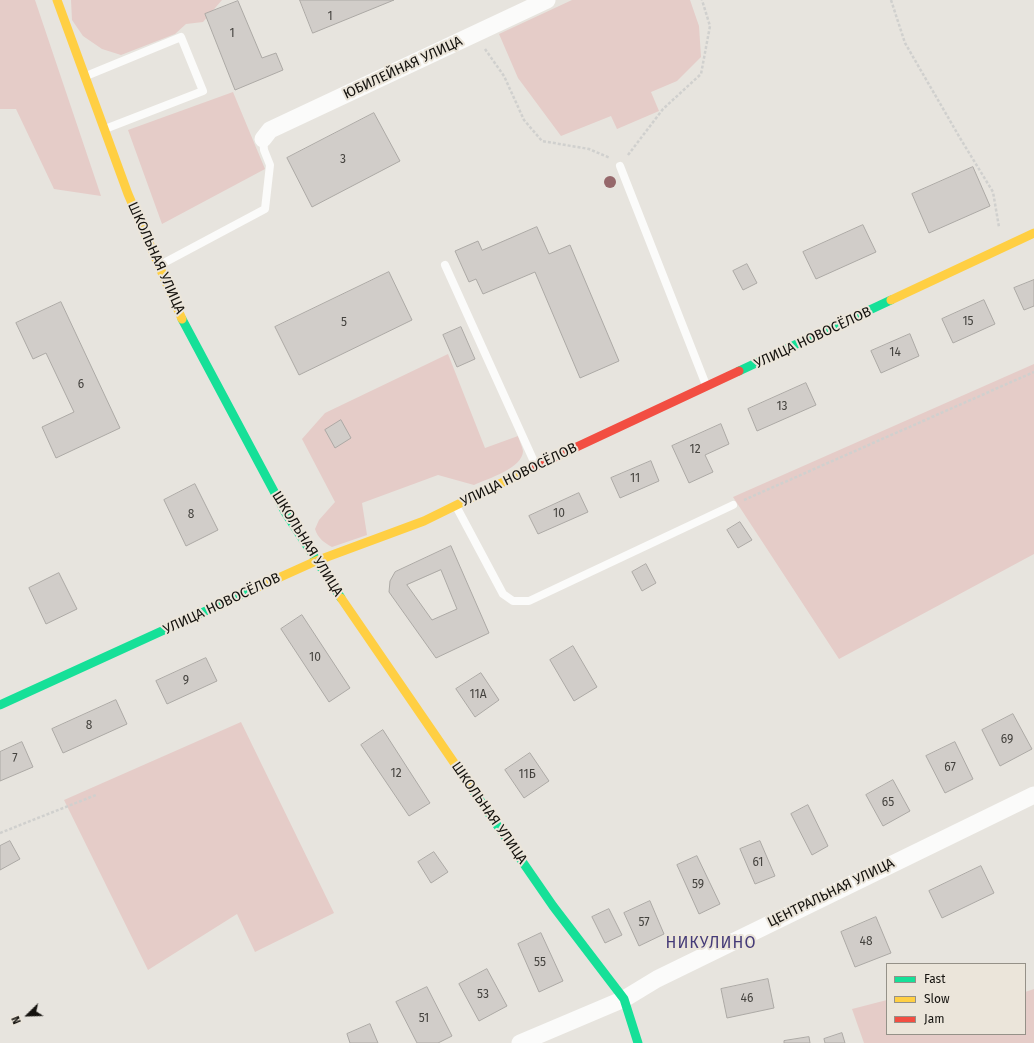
<!DOCTYPE html>
<html>
<head>
<meta charset="utf-8">
<style>
  body { margin:0 }
  #map { position:relative; width:1034px; height:1043px; overflow:hidden; background:#e7e4de; font-family:"Fira Sans",sans-serif }
  canvas { display:block }
  .legend { position:absolute; left:886px; top:963px; width:140px; height:72px; box-sizing:border-box; background:#ebe5da; border:1px solid #959188; margin:0; padding:5px 7px; list-style:none; font-size:12px; color:#14120e }
  .legend li { display:flex; align-items:center; gap:8px; height:20px }
  .legend b { width:20px; border:1px solid #959188 }
  .north { position:absolute; left:8px; top:995px; width:40px; height:40px; -webkit-text-stroke:3px #ebe5da; paint-order:stroke; rotate:247deg; font-size:11px; font-weight:700; line-height:16px; text-align:center; color:#14120e }
  .north::after { content:''; display:block; margin:auto; width:14px; height:18px; background:#14120e; clip-path:polygon(50% 0,100% 100%,50% 72%,0 100%) }
</style>
</head>
<body>
<div id="map">
<canvas width="1034" height="1043"></canvas>
<ul class="legend">
<li><b style="height:5px;background:#16e098"></b>Fast</li>
<li><b style="height:5px;background:#ffcf43"></b>Slow</li>
<li><b style="height:5px;background:#f24e42"></b>Jam</li>
</ul>
<div class="north">N</div>
</div>
<script>
const g = document.querySelector('canvas').getContext('2d');
g.lineJoin = 'round';
function fillPath(path, color) {
  g.fillStyle = color;
  g.fill(path, 'evenodd');
}
function stroke(path, color, width, dash) {
  g.strokeStyle = color;
  g.lineWidth = width;
  g.lineCap = dash ? 'butt' : 'round';
  g.setLineDash(dash || []);
  g.stroke(path);
}
function write(font, color, halo, rows, align = 'center') {
  g.font = font + ' "Fira Sans",sans-serif';
  g.lineWidth = 4;
  g.setLineDash([]);
  g.textBaseline = 'middle';
  g.strokeStyle = halo;
  g.fillStyle = color;
  for (const [text, x, y, turn = 0] of rows) {
    g.save();
    g.translate(x, y);
    g.rotate((+turn || 0) * Math.PI / 180);
    g.textAlign = isNaN(turn) ? turn : align;
    if (halo) g.strokeText(text, 0, 0);
    g.fillText(text, 0, 0);
    g.restore();
  }
}
fillPath(new Path2D(`
  M0,0H35L101,196L54,189L16,109H0Z
  M71,0H222L203,22L186,24L175,34L121,55L102,49L83,36L72,20Z
  M572,0H690L699,26L701,57L677,81L651,92L659,111L617,129L611,116L561,136L518,78L499,34Z
  M233,92L265,169L162,224L128,130Z
  M448,354L485,448L518,436C519,440 522,446 523,451C523,468 487,479 474,485L438,475L362,503L367,535L332,547C323,542 318,538 315,529L319,520L335,502L302,439L325,413Z
  M1034,364V554L839,659L733,497Z
  M241,722L334,913L255,952L237,914L148,970L64,800Z
  M1034,989V1043H864L852,1009L887,1000V1034H1025V992Z`), '#e5ccc8');
const building = new Path2D(`
  M300,0H394L313,33Z
  M238,1L262,58L276,53L283,70L235,90L205,14Z
  M374,113L400,161L312,207L287,158Z
  M973,167L990,206L929,233L912,194Z
  M863,225L876,252L816,279L803,252Z
  M537,227L549,254L570,245L619,361L580,378L535,272L483,294L476,279L469,282L455,251L478,241L482,250Z
  M747,264L757,283L743,290L733,271Z
  M389,272L412,320L299,375L275,327Z
  M1034,280V306L1024,310L1014,288Z
  M984,300L995,324L953,343L942,319Z
  M61,302L120,428L56,458L42,427L74,412L46,353L33,359L16,323Z
  M461,327L475,359L457,367L443,335Z
  M910,334L919,356L881,373L871,351Z
  M806,383L816,405L757,431L748,409Z
  M341,420L351,438L335,448L325,430Z
  M721,424L729,444L705,455L713,472L689,483L672,446Z
  M651,461L659,481L620,498L611,478Z
  M195,484L218,530L186,546L164,500Z
  M579,493L588,512L538,534L529,516Z
  M740,522L752,540L738,548L727,530Z
  M451,546L489,633L436,658L389,592L390,581L395,572ZM441,570L457,609L432,620L407,585Z
  M646,564L656,583L642,591L632,572Z
  M59,573L77,609L46,624L29,588Z
  M302,615L350,688L329,702L281,629Z
  M573,646L597,687L574,701L550,660Z
  M206,658L217,681L167,704L156,681Z
  M481,673L499,700L475,717L456,689Z
  M116,700L127,724L63,753L52,729Z
  M1013,714L1032,749L1000,766L982,730Z
  M383,730L430,803L409,816L361,745Z
  M22,742L33,767L0,781V752Z
  M955,742L973,779L945,793L926,756Z
  M530,753L549,781L524,798L505,770Z
  M893,780L910,811L883,826L866,795Z
  M808,805L828,846L812,855L791,814Z
  M10,841L20,859L0,870V846Z
  M760,841L775,876L755,884L740,849Z
  M434,852L448,872L431,883L418,862Z
  M697,856L720,904L699,914L677,865Z
  M981,866L994,893L942,918L929,891Z
  M650,901L664,934L639,946L624,913Z
  M609,909L622,935L605,943L592,917Z
  M876,917L891,953L855,967L841,932Z
  M541,933L563,981L539,992L518,944Z
  M487,969L507,1006L479,1021L459,984Z
  M768,979L774,1008L727,1018L721,989Z
  M427,987L452,1036L438,1043H417L396,1002Z
  M370,1024L378,1043H350L347,1034Z
  M842,1033L845,1043H825L824,1039Z
  M809,1037L810,1043H784V1041Z`);
fillPath(building, '#d1cdc9');
stroke(building, '#aca9a5', 1);
stroke(new Path2D(`
  M891,0L905,43L960,138L993,192L999,227
  M485,49L504,76L524,120L542,141L589,149L610,158
  M628,155L663,109L701,74L710,26L702,0
  M744,500L1034,372
  M0,833L96,795`), '#d0d0ce', 2.5, [3, 2]);
stroke(new Path2D(`
  M86,76L181,37L203,91L105,129
  M620,166L706,385
  M160,265L265,209L270,165L264,150L263,139
  M445,265L536,466
  M456,506L503,594L513,601H529L733,505`), '#fbfbfa', 8);
stroke(new Path2D(`
  M263,139L270,130L547,0
  M520,1043L624,999L657,979L1034,795`), '#fbfbfa', 17);
stroke(new Path2D(`
  M182,319L285,512L341,598
  M739,371L891,300
  M0,705L256,588
  M468,783L553,906L624,999L638,1043`), '#16e098', 9);
stroke(new Path2D(`
  M57,0L128,194L182,319
  M891,300L1034,233
  M256,588L316,561L424,521L536,466
  M341,598L468,783`), '#ffcf43', 9);
stroke(new Path2D(`
  M536,466L739,371`), '#f24e42', 9);
g.fillStyle = '#96686b';
for (const [x, y] of [
  [610,182]
]) {
  g.beginPath();
  g.arc(x, y, 6, 0, 2 * Math.PI);
  g.fill();
}
write('12px', '#44423e', null, [
  ["1",330,17],
  ["1",232,34],
  ["3",343,160],
  ["15",968,322],
  ["5",344,323],
  ["14",895,353],
  ["6",81,385],
  ["13",782,407],
  ["12",695,450],
  ["11",635,479],
  ["10",559,514],
  ["8",191,515],
  ["10",315,658],
  ["9",186,681],
  ["11А",478,695],
  ["8",89,726],
  ["69",1007,740],
  ["7",15,759],
  ["67",950,768],
  ["12",396,774],
  ["11Б",527,775],
  ["65",888,803],
  ["61",758,863],
  ["59",698,885],
  ["57",644,923],
  ["48",866,942],
  ["55",540,963],
  ["53",483,995],
  ["46",747,999],
  ["51",424,1019]
]);
write('14px', '#14120e', '#ebe5da', [
  ["ЮБИЛЕЙНАЯ УЛИЦА",403,68,-25],
  ["ШКОЛЬНАЯ УЛИЦА",156,258,66],
  ["УЛИЦА НОВОСЁЛОВ",813,338,-25],
  ["УЛИЦА НОВОСЁЛОВ",519,475,-26],
  ["ШКОЛЬНАЯ УЛИЦА",307,544,58],
  ["УЛИЦА НОВОСЁЛОВ",222,604,-25],
  ["ШКОЛЬНАЯ УЛИЦА",489,813,55],
  ["ЦЕНТРАЛЬНАЯ УЛИЦА",831,893,-26]
]);
g.letterSpacing = '1px';
write('16px', '#453b78', '#ebe5da', [
  ["НИКУЛИНО",711,944]
]);
g.letterSpacing = '0px';
</script>
</body>
</html>
